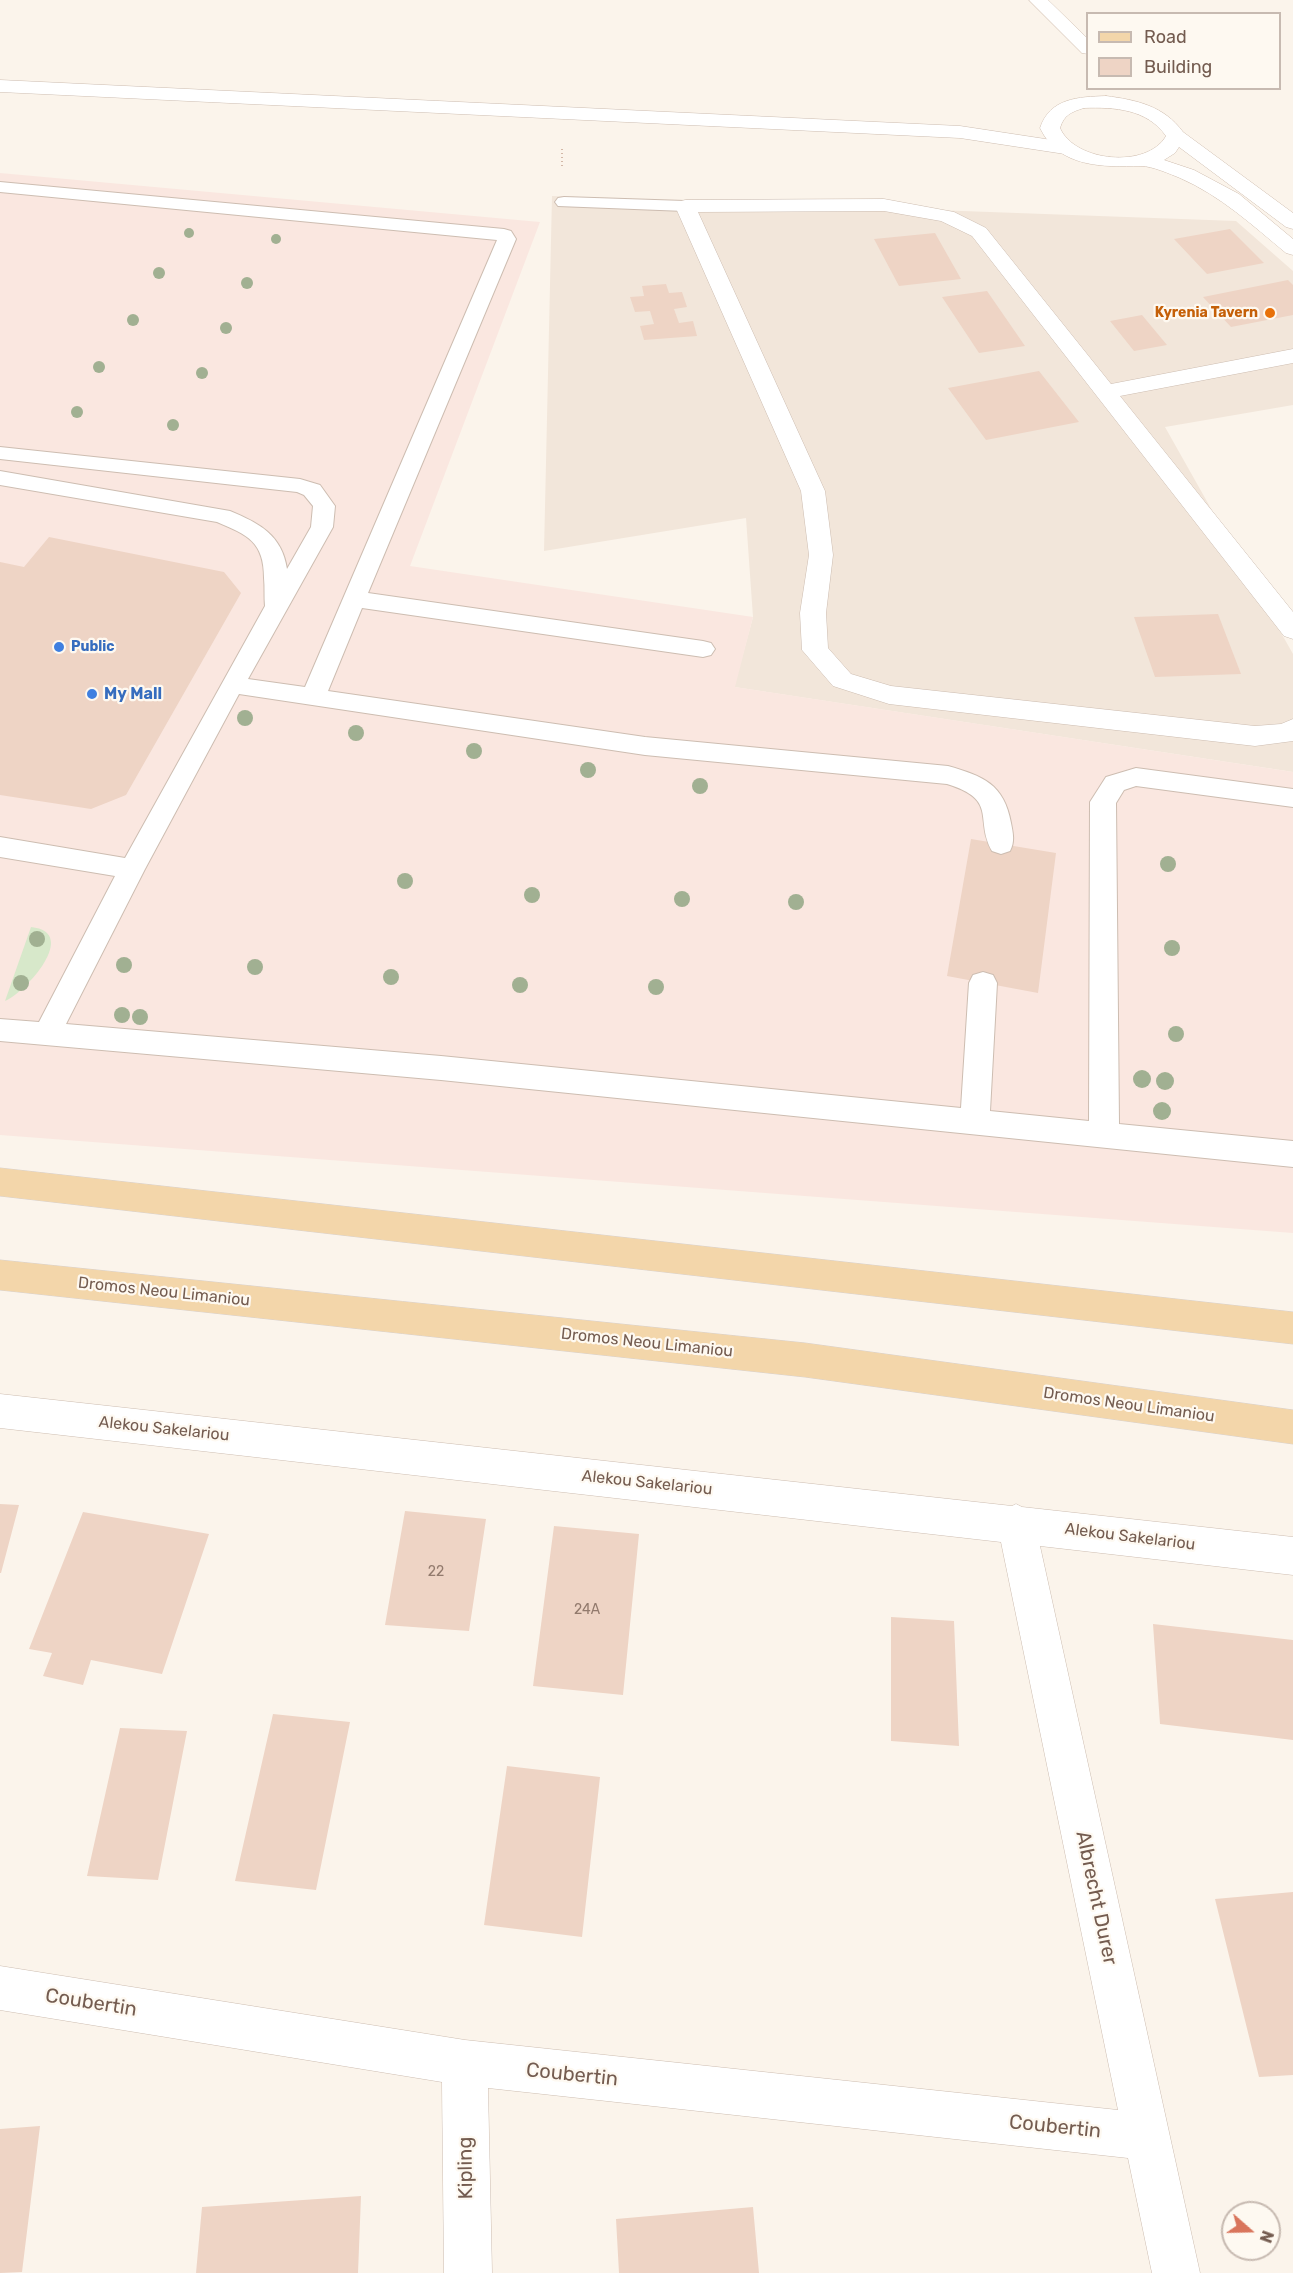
<!DOCTYPE html>
<html>
<head>
<meta charset="utf-8">
<style>
  body { margin:0 }
  #map { position:relative; width:1293px; height:2273px; overflow:hidden; background:#fbf4eb; font-family:Rubik,sans-serif }
  canvas { display:block }
  .legend { position:absolute; left:1086px; top:12px; width:195px; height:78px; box-sizing:border-box; background:#fef9f1; border:2px solid #c7bab1; margin:0; padding:8px 10px; list-style:none; font-size:18px; color:#745c50 }
  .legend li { display:flex; align-items:center; gap:12px; height:30px }
  .legend b { width:30px; border:2px solid #c7bab1 }
  .north { position:absolute; left:1221px; top:2201px; width:60px; height:60px; box-sizing:border-box; background:#fef9f1; border:2px solid #c7bab1; border-radius:50%; rotate:110deg; font-size:16px; font-weight:700; line-height:24px; text-align:center; color:#745c50 }
  .north::after { content:''; display:block; margin:auto; width:21px; height:27px; background:#d9755c; clip-path:polygon(50% 0,100% 100%,50% 72%,0 100%) }
</style>
</head>
<body>
<div id="map">
<canvas width="1293" height="2273"></canvas>
<ul class="legend">
<li><b style="height:8px;background:#f3d6aa"></b>Road</li>
<li><b style="height:16px;background:#eed4c5"></b>Building</li>
</ul>
<div class="north">N</div>
</div>
<script>
const g = document.querySelector('canvas').getContext('2d');
g.lineJoin = 'round';
function fillPath(path, color) {
  g.fillStyle = color;
  g.fill(path, 'evenodd');
}
function stroke(path, color, width, dash) {
  g.strokeStyle = color;
  g.lineWidth = width;
  g.lineCap = dash ? 'butt' : 'round';
  g.setLineDash(dash || []);
  g.stroke(path);
}
function write(font, color, halo, rows, align = 'center') {
  g.font = font + ' Rubik,sans-serif';
  g.lineWidth = 4.5;
  g.setLineDash([]);
  g.textBaseline = 'middle';
  g.strokeStyle = halo;
  g.fillStyle = color;
  for (const [text, x, y, turn = 0] of rows) {
    g.save();
    g.translate(x, y);
    g.rotate((+turn || 0) * Math.PI / 180);
    g.textAlign = isNaN(turn) ? turn : align;
    if (halo) g.strokeText(text, 0, 0);
    g.fillText(text, 0, 0);
    g.restore();
  }
}
fillPath(new Path2D(`
  M552,196L1236,221L1293,271V405L1165,427L1293,654V772L734,687L753,617L746,518L544,551Z`), '#f2e6da');
fillPath(new Path2D(`
  M0,173L540,222L410,566L753,617L735,687L1293,772V1233L0,1135Z`), '#fae7e0');
fillPath(new Path2D(`
  M31,927C80,932 26,992 5,1001Z`), '#d7e8ca');
fillPath(new Path2D(`
  M1230,229L1264,263L1207,274L1174,239Z
  M935,233L961,279L899,286L874,239Z
  M1288,280L1293,285V315L1231,327L1203,297Z
  M666,284L669,293L682,292L687,307L674,309L679,323L693,321L697,336L644,340L640,326L654,324L650,311L635,312L630,297L644,296L642,286Z
  M987,291L1025,346L979,353L942,297Z
  M1142,315L1167,345L1134,351L1110,321Z
  M1039,371L1079,422L986,440L948,388Z
  M49,537L224,572L241,593L126,795L91,809L0,795V562L24,567Z
  M1218,614L1241,674L1155,677L1134,617Z
  M971,839L1056,853L1038,993L947,976Z
  M0,1504L19,1505L1,1573H0Z
  M405,1511L486,1519L469,1631L385,1625Z
  M83,1512L209,1534L162,1674L91,1660L83,1685L43,1676L52,1653L29,1649Z
  M554,1526L639,1534L623,1695L533,1686Z
  M891,1617L954,1621L959,1746L891,1741Z
  M1153,1624L1293,1640V1740L1160,1724Z
  M273,1714L350,1722L316,1890L235,1881Z
  M120,1728L187,1731L158,1880L87,1876Z
  M507,1766L600,1777L582,1937L484,1925Z
  M1293,1892V2075L1259,2077L1215,1899Z
  M40,2126L22,2272L0,2273V2129Z
  M361,2196L358,2273H196L202,2207Z
  M753,2207L759,2273H619L616,2219Z`), '#eed4c5');
const service = new Path2D(`
  M0,182L504,229L511,231L516,239L368,593L703,641L711,643L715,649L711,655L703,657L362,608L328,691L645,737L948,766C983,776 1004,784 1011,823C1013,833 1015,842 1010,851L1001,854L992,851C974,819 999,800 947,784L645,755L239,694L145,869L66,1024L441,1056L961,1108L969,983L973,975L983,972L993,975L997,983L990,1111L1089,1121L1090,802L1106,777L1136,768L1293,789V807L1136,786L1124,790L1116,803L1119,1124L1293,1141V1167L441,1080L0,1041V1019L39,1022L115,876L0,857V837L125,858L265,606C264,597 265,587 264,578C264,542 248,535 217,522L0,485V471L230,511C259,523 282,535 287,569L311,527L313,506L304,495L297,492L0,459V447L300,479L320,485L335,506L333,527L248,679L305,687L497,240L0,192Z
  M564,197L685,201L691,202L694,206L691,210L685,211L558,206L555,202L558,198Z`);
const minor = new Path2D(`
  M0,80L960,126L1065,142L1072,144L1075,148L1072,152L1065,154L960,138L0,92Z
  M884,199L954,212L986,228L1111,384L1293,349V363L1120,396L1293,612V639L1284,636L972,236L941,221L884,211L698,212L825,491L833,555L826,613L828,648L851,674L891,686L1255,726L1281,724L1293,719V741L1255,746L889,704L833,686L802,650L800,613L809,555L801,491L675,206L678,202L685,200Z
  M0,1394L1012,1506L1016,1504L1022,1507L1293,1537V1575L1040,1546L1200,2273H1152L1128,2158L488,2088L492,2273H444L442,2082L0,2010V1966L465,2040L1118,2110L1001,1542L0,1428Z`);
const secondary = new Path2D(`
  M1029,0H1048L1088,39V54L1082,53Z
  M1106,96C1137,100 1164,106 1183,132L1293,213V229L1286,227L1179,147L1175,153L1164,160L1194,170L1239,194L1293,239V255L1286,253C1252,225 1221,196 1180,178C1170,174 1152,166 1141,166C1103,167 1059,168 1040,128C1050,98 1078,97 1106,96ZM1084,108C1115,107 1147,109 1166,136C1147,169 1075,162 1060,128C1064,115 1071,112 1084,108Z`);
const primary = new Path2D(`
  M0,1168L1293,1312V1344L0,1196Z
  M0,1260L805,1343L1293,1410V1444L805,1377L0,1290Z`);
stroke(service, '#cdbdb1', 2);
stroke(minor, '#cdbdb1', 1);
stroke(secondary, '#cfbdaf', 1);
stroke(primary, '#d8d1ce', 1);
stroke(new Path2D(`
  M562,149V168`), '#d3b8a7', 2, [1, 3]);
fillPath(service, '#fff');
fillPath(minor, '#fff');
fillPath(secondary, '#fff');
fillPath(primary, '#f3d6aa');
g.fillStyle = '#a1b092';
for (const [x, y, r] of [
  [189,233,5],
  [276,239,5],
  [159,273,6],
  [247,283,6],
  [133,320,6],
  [226,328,6],
  [99,367,6],
  [202,373,6],
  [77,412,6],
  [173,425,6],
  [245,718,8],
  [356,733,8],
  [474,751,8],
  [588,770,8],
  [700,786,8],
  [1168,864,8],
  [405,881,8],
  [532,895,8],
  [682,899,8],
  [796,902,8],
  [37,939,8],
  [1172,948,8],
  [124,965,8],
  [255,967,8],
  [391,977,8],
  [21,983,8],
  [520,985,8],
  [656,987,8],
  [122,1015,8],
  [140,1017,8],
  [1176,1034,8],
  [1142,1079,9],
  [1165,1081,9],
  [1162,1111,9]
]) {
  g.beginPath();
  g.arc(x, y, r, 0, 2 * Math.PI);
  g.fill();
}
for (const [x, y, r, color] of [
  [1270,313,6,"#e8710a"],
  [59,647,6,"#3f7fe0"],
  [92,694,6,"#3f7fe0"]
]) {
  const dot = new Path2D();
  dot.arc(x, y, r, 0, 2 * Math.PI);
  g.fillStyle = color;
  g.fill(dot);
  stroke(dot, '#fef9f1', 2);
}
write('bold 14px', '#c56008', '#fef9f1', [
  ["Kyrenia Tavern",1258,313]
], 'right');
write('bold 14px', '#366cbe', '#fef9f1', [
  ["Public",71,647]
], 'left');
write('14px', '#927a6d', null, [
  ["22",436,1572],
  ["24A",587,1610]
]);
write('bold 16px', '#366cbe', '#fef9f1', [
  ["My Mall",104,694]
], 'left');
write('16px', '#745c50', '#fef9f1', [
  ["Dromos Neou Limaniou",164,1292,6],
  ["Dromos Neou Limaniou",647,1343,6],
  ["Dromos Neou Limaniou",1129,1405,8],
  ["Alekou Sakelariou",164,1429,6],
  ["Alekou Sakelariou",647,1483,6],
  ["Alekou Sakelariou",1130,1537,7]
]);
write('20px', '#745c50', '#fef9f1', [
  ["Albrecht Durer",1096,1898,78],
  ["Coubertin",91,2003,9],
  ["Coubertin",572,2075,6],
  ["Coubertin",1055,2127,6],
  ["Kipling",466,2168,-91]
]);
</script>
</body>
</html>
